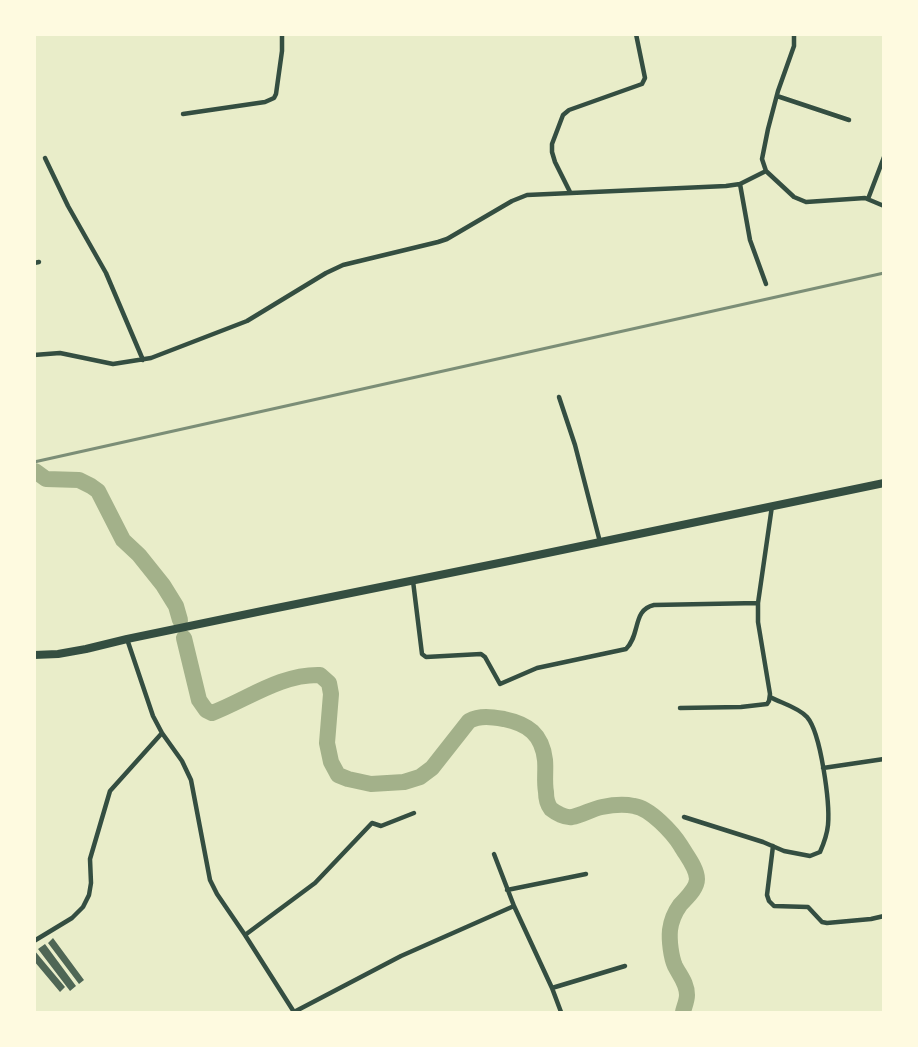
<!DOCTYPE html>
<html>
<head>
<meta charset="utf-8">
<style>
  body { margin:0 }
  #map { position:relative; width:918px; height:1047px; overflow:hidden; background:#e9edc9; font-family:"DejaVu Sans",sans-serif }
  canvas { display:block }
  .frame { position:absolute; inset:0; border:36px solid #fefae0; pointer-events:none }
</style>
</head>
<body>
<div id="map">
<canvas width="918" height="1047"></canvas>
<div class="frame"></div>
</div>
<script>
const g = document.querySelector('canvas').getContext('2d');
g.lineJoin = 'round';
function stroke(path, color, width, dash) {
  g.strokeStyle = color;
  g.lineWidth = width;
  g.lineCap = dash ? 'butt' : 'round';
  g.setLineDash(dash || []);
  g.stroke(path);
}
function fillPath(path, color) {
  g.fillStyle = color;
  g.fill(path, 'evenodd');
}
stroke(new Path2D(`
  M35,471L46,479L79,480L91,486L98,491L123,540L139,555L163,585L176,606L180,620
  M184,638L199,700L206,710L212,713C248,699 281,674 320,675L329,683L331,694L327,743L331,762L338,775L348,779L371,784L404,782L420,777L432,768L469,721C480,715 492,717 504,719C528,724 542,734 545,760C546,771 544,781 546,792C546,798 547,804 551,809C556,813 565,818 572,817C582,815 592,809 602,807C612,805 624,804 634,806C650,808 673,833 681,846C686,855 697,868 697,879C697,889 686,898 680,905C675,912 671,922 670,930C669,940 671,957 675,966C680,976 687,983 687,995C687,1001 684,1007 683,1012`), '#a3b18a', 16);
fillPath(new Path2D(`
  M53,938L84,980L79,984L48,943Z
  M45,944L76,986L70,991L38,949Z
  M34,950L65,987L60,992L34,961Z`), '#4f6655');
stroke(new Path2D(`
  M794,34V46L778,91L768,129L762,159L766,171L794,197L806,202L865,198L884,206
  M777,96L849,120
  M183,114L265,102L274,98L276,94L282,51V34
  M45,158L68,206L106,273L143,360
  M740,184L750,240L766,284
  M570,192L555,162L552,152V144L563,115L569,110L642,84L645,78L636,34
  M868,199L884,157
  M34,263L39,262
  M34,355L60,353L113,364L151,358L247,321L326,273L343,265L438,242L447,239L512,201L527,195L726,186L740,184L766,171
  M559,397L575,445L600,542
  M413,581L422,654L426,657L481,654L485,657L500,684L537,668L626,649C641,634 632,610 654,605L758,603
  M127,639L153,716L162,733L182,761L191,780L210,880L217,894L245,935L294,1012
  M680,708L741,707L767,704L769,701L770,694L758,622V603L772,506
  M823,768L884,759
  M684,817L763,842L784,851L810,856L820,852C824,843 827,835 828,825C830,803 821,733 807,717C798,707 781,703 770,697
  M773,846L767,895L769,901L774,906L808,907L822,922L827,923L871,919L884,916
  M494,854L514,906L552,988L561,1012
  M507,890L586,874
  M245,935L315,883L372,823L381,826L414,813
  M34,941L72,918L83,907L89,895L91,883L90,859L110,791L162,733
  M552,988L625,966
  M294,1012L401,956L514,906`), '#344e41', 4.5);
stroke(new Path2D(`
  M34,655L58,654L86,649L127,639L262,611L509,561L884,483`), '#344e41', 8);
stroke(new Path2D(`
  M34,462L884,273`), '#7c8e77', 3);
</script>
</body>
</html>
